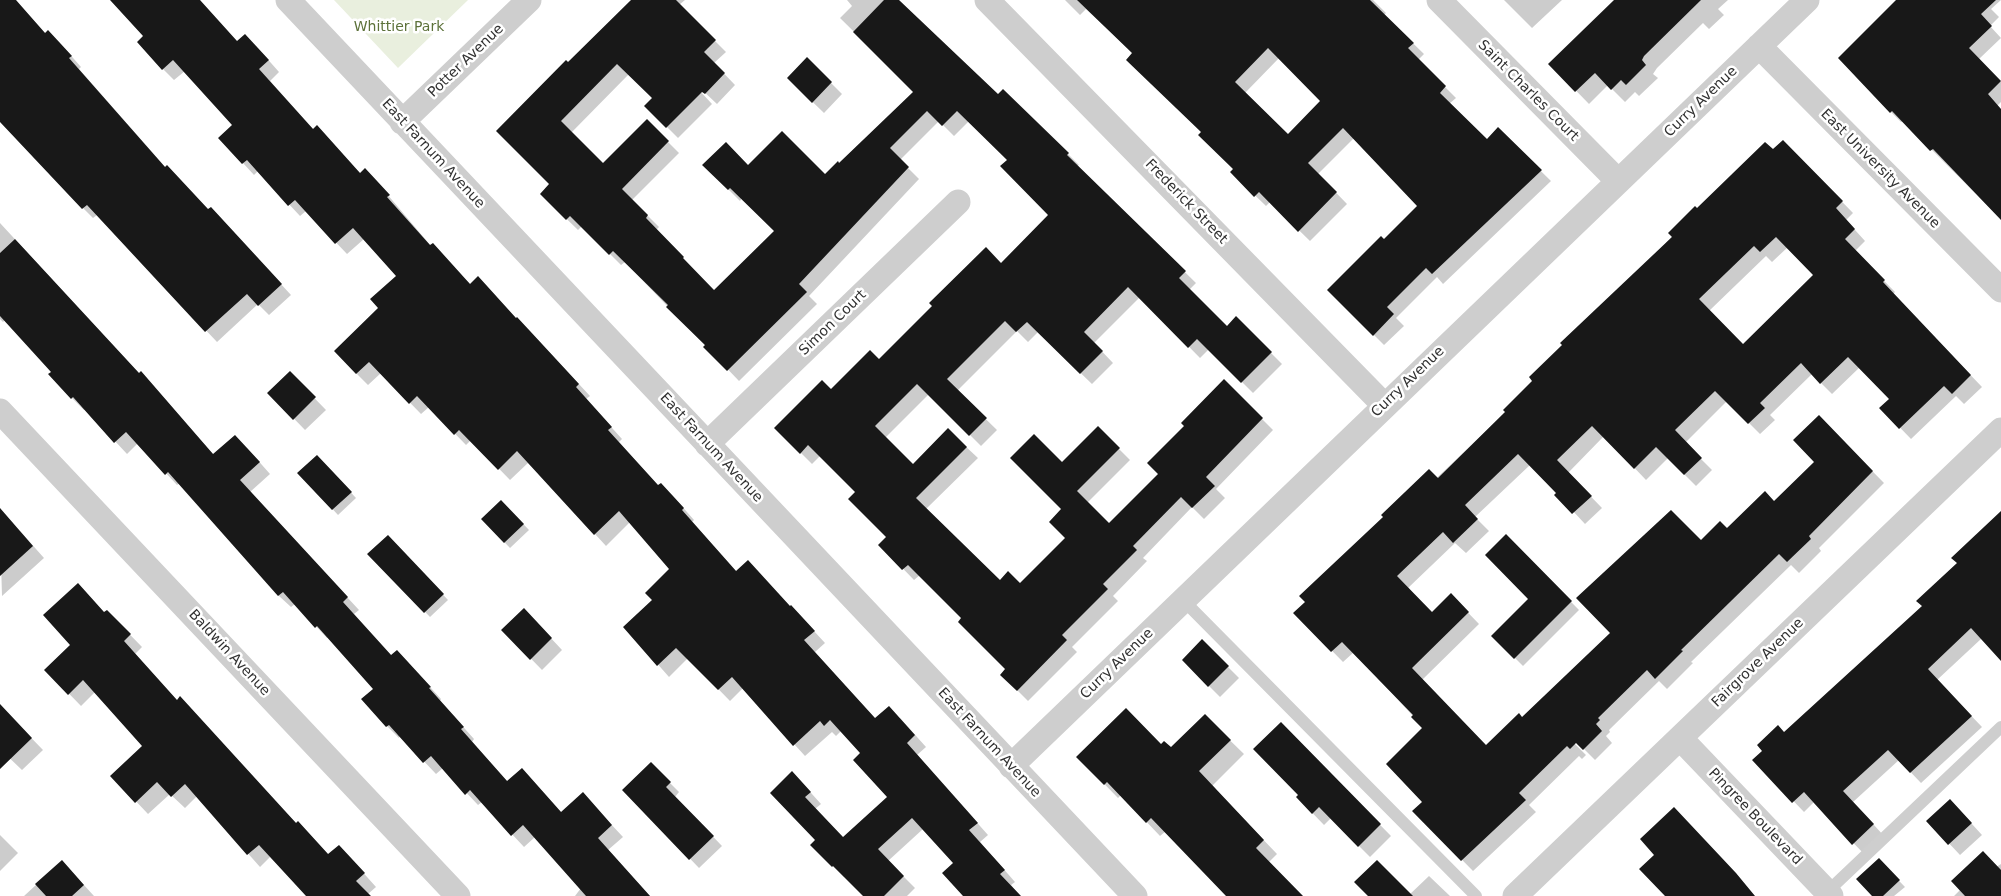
<!DOCTYPE html>
<html>
<head>
<meta charset="utf-8">
<style>
  body { margin:0 }
  canvas { display:block; background:#fff }
</style>
</head>
<body>
<canvas width="2001" height="896"></canvas>
<script>
const g = document.querySelector('canvas').getContext('2d');
g.lineJoin = 'round';
function fillPath(path, color) {
  g.fillStyle = color;
  g.fill(path, 'evenodd');
}
function stroke(path, color, width, dash) {
  g.strokeStyle = color;
  g.lineWidth = width;
  g.lineCap = dash ? 'butt' : 'round';
  g.setLineDash(dash || []);
  g.stroke(path);
}
function write(font, color, halo, rows, align = 'center') {
  g.font = font + ' "DejaVu Sans",sans-serif';
  g.lineWidth = 5;
  g.setLineDash([]);
  g.textBaseline = 'middle';
  g.strokeStyle = halo;
  g.fillStyle = color;
  for (const [text, x, y, turn = 0] of rows) {
    g.save();
    g.translate(x, y);
    g.rotate((+turn || 0) * Math.PI / 180);
    g.textAlign = isNaN(turn) ? turn : align;
    if (halo) g.strokeText(text, 0, 0);
    g.fillText(text, 0, 0);
    g.restore();
  }
}
fillPath(new Path2D(`
  M334,0H468L398,68Z`), '#e9efde');
fillPath(new Path2D(`
  M0,0H15L46,34L59,42L81,67L79,69L166,168L208,211L221,219L291,295L269,315L258,304L217,342L97,215L93,218L83,208L0,121Z
  M112,0H199L237,42L256,46L279,72L270,81L314,130L361,174L376,181L431,246L471,285L529,330L590,396L586,399L622,439L619,442L658,486L672,495L694,520L692,522L737,572L802,618L825,643L815,652L875,719L900,718L926,747L917,755L988,835L980,842L1015,882L1011,885L1020,896H965L955,864L923,829L888,861L915,888L907,896H865L845,876L844,877L812,845L817,840L772,793L803,784L821,804L815,809L843,838L889,798L862,754L841,731L836,736L832,732L805,756L743,688L730,701L688,658L669,677L625,627L653,600L671,569L630,522L606,546L529,462L510,480L471,440L466,445L429,407L421,414L381,373L368,385L357,374L336,351L380,308L398,276L364,239L347,254L306,211L300,216L258,171L254,175L220,138L234,125L185,71L174,80L163,69L145,36Z
  M632,0H685L679,5L726,52L714,63L735,85L717,104L701,89L699,90L712,104L678,138L646,106L654,98L629,74L571,133L603,165L647,121L679,153L632,200L659,227L656,230L714,291L775,231L742,198L740,201L704,165L748,166L825,176L915,92L840,18L852,6L847,0H897L998,96L1068,154L1079,165L1077,166L1196,283L1189,290L1227,328L1236,318L1282,364L1253,393L1209,349L1200,358L1140,297L1094,343L1113,363L1092,384L1038,332L1028,342L1017,331L957,391L997,430L981,446L929,394L885,438L913,466L948,430L978,458L926,509L1000,581L1020,585L1067,538L1063,509L1062,464L1098,428L1130,460L1087,503L1109,525L1159,474L1186,426L1224,381L1273,430L1216,489L1225,498L1204,519L1192,507L1143,558L1147,561L1113,596L1118,601L1072,647L1077,652L1028,701L1002,675L1007,669L963,618L920,575L914,580L880,545L887,537L857,492L820,456L812,464L776,428L879,361L1001,264L1049,215L1008,160L969,121L954,136L939,121L900,160L919,179L809,296L817,304L739,381L625,262L621,265L582,226L578,230L541,194L551,184L498,131Z
  M1065,0H1373L1386,13L1384,15L1424,54L1418,60L1456,98L1449,104L1487,141L1498,129L1551,181L1443,284L1437,277L1396,318L1404,326L1384,345L1329,290L1384,241L1419,206L1354,138L1318,174L1347,204L1310,241L1270,202L1266,206L1231,172L1235,169L1134,54L1086,9L1080,15ZM1279,58L1322,101L1288,136L1245,93Z
  M1504,0H1562L1532,28Z
  M1616,0H1728L1718,9L1724,15L1709,29L1703,23L1657,68L1653,74L1658,78L1639,96L1635,92L1625,102L1608,85L1589,104L1550,64Z
  M1898,0H2001L1991,9L1999,17L1990,26L2001,38L1979,59L2001,82V102L1997,106L2001,110V219L1903,121L1901,122L1891,112Z
  M807,59L842,94L824,113L788,78Z
  M1783,141L1853,213L1846,220L1865,241L1855,251L1895,292L1893,294L1982,387L1964,404L1956,396L1911,439L1881,408L1891,399L1860,367L1832,394L1812,374L1770,415L1775,420L1760,434L1727,401L1685,443L1712,470L1696,486L1668,458L1646,480L1604,436L1568,473L1602,508L1585,524L1530,465L1475,517L1489,531L1466,553L1455,543L1408,588L1432,614L1451,595L1479,624L1422,680L1486,746L1522,718L1612,633L1701,542L1774,502L1816,462L1819,417L1884,483L1819,548L1821,551L1799,573L1791,565L1691,662L1693,663L1667,689L1659,681L1609,730L1610,732L1606,736L1612,743L1595,760L1573,738L1571,740L1586,755L1582,759L1579,756L1529,805L1536,812L1473,871L1414,811L1424,802V728L1354,652L1343,662L1295,613L1506,412L1697,210ZM1788,247L1815,275L1743,345L1709,311L1766,256L1772,262Z
  M0,223L214,455L247,448L270,474L250,492L359,610L354,614L392,656L408,663L441,699L440,701L474,739L472,742L508,782L533,781L562,813L594,806L623,837L608,850L650,896H575L581,888L535,837L524,847L482,802L478,805L443,768L436,774L400,736L399,738L387,726L375,689L329,637L327,638L295,604L291,607L279,596L180,483L177,485L138,443L127,454L85,409L84,410L72,398L50,374L52,372L5,320L3,322L0,319Z
  M290,373L326,410L305,430L269,393Z
  M317,456L356,498L338,515L299,473Z
  M501,501L529,530L510,548L482,519Z
  M2001,513V613L1996,625L1937,680L1982,727L1921,783L1899,760L1853,802L1884,836L1864,854L1814,802L1804,812L1754,760L1923,606Z
  M0,528L20,531L44,558L2,596Z
  M388,536L448,600L430,617L369,554Z
  M1506,536L1579,610L1523,666L1493,636L1530,599Z
  M107,611L142,647L135,654L177,701L297,824L298,822L329,855L351,859L376,887L368,894L369,896H308L271,856L260,867L197,796L185,808L170,794L148,814L112,776L144,746L95,692L81,706L46,670Z
  M535,621L562,650L542,670L503,630Z
  M1202,641L1239,678L1220,697L1183,660Z
  M9,715L43,750L22,770L0,749V724Z
  M1205,716L1244,754L1212,786L1277,854L1269,862L1301,896H1228L1166,831L1160,836L1121,795L1118,798L1078,757L1161,745L1171,749Z
  M1281,724L1391,836L1370,857L1331,818L1324,825L1297,797L1300,795Z
  M651,764L679,792L675,797L722,846L699,868L624,790Z
  M1961,812L1982,835L1960,855L1928,821Z
  M0,835L18,853L0,871Z
  M1879,860L1905,887L1894,896H1874Z
  M62,861L94,896H24Z
  M2001,864V896H1954L1961,889Z
  M1429,876L1450,896H1408Z`), '#0003');
fillPath(new Path2D(`
  M0,0H16L45,33L48,30L72,56L69,58L165,167L167,165L208,209L211,207L282,284L258,306L247,294L205,332L87,205L82,209L0,122Z
  M110,0H200L237,41L245,34L269,60L259,69L313,129L317,125L360,173L365,168L390,195L387,197L430,245L433,243L470,284L478,276L516,318L517,317L579,384L576,387L612,427L608,430L658,485L661,483L684,508L682,510L736,571L748,560L790,606L791,605L815,631L804,640L875,718L889,706L915,735L907,743L978,823L969,830L1005,870L1000,874L1021,896H963L942,873L953,863L912,818L878,849L904,876L884,896H863L833,866L832,867L810,845L815,840L770,793L792,771L811,792L805,797L843,837L887,797L853,760L860,753L830,720L824,726L820,721L793,746L732,677L718,690L676,648L657,666L623,627L652,600L645,593L669,569L619,511L594,535L517,451L498,470L459,430L454,435L417,396L409,404L369,362L356,374L334,351L378,308L370,299L396,276L353,228L335,244L295,200L288,206L247,160L242,164L218,138L232,125L173,60L162,70L137,42L143,36Z
  M631,0H676L716,40L704,52L725,73L705,94L702,92L666,128L644,106L652,98L617,64L561,121L603,163L647,119L669,141L622,189L648,215L646,218L684,257L683,258L714,290L774,231L730,188L728,190L702,165L726,142L748,165L782,131L825,174L838,161L839,163L913,92L853,32L884,0H899L998,94L1003,89L1069,153L1067,155L1186,271L1179,278L1227,326L1236,316L1272,352L1241,383L1197,339L1188,348L1128,287L1084,332L1103,351L1080,374L1027,322L1016,332L1005,321L947,379L987,418L969,436L917,384L875,426L913,464L948,428L967,447L916,498L1000,580L1008,571L1020,583L1065,538L1049,522L1061,509L1010,458L1034,434L1062,462L1098,426L1120,448L1077,491L1109,523L1158,474L1147,463L1184,426L1181,423L1224,379L1263,418L1206,477L1215,486L1192,508L1181,497L1133,546L1137,550L1103,584L1108,589L1062,635L1067,640L1017,691L1000,675L1005,669L958,622L961,618L908,565L902,570L878,545L886,537L848,499L855,492L808,445L800,454L774,428L822,380L831,389L870,350L879,359L932,306L929,303L986,247L1001,263L1048,215L1000,166L1007,160L957,111L942,126L927,111L890,148L909,167L799,284L807,292L727,371L703,347L705,345L666,307L668,305L613,251L609,255L570,216L566,220L540,194L549,184L496,131L566,60L568,62Z
  M1077,0H1370L1414,43L1408,48L1446,86L1440,93L1487,139L1498,127L1542,170L1432,274L1426,268L1387,307L1394,314L1373,336L1327,290L1381,236L1384,239L1417,206L1343,128L1308,163L1337,192L1298,232L1259,192L1254,197L1230,172L1233,169L1198,135L1201,132L1126,60L1132,53ZM1268,48L1320,101L1288,134L1235,82Z
  M1614,0H1701L1644,56L1642,60L1646,65L1626,85L1621,80L1611,90L1595,73L1575,92L1548,64Z
  M1896,0H1996L1981,14L1992,26L1969,48L2001,81L1988,94L2001,109V220L1933,149L1930,151L1892,111L1890,113L1838,58Z
  M807,57L832,82L812,103L787,78Z
  M1783,140L1843,201L1836,208L1855,229L1845,239L1885,280L1883,282L1971,375L1952,394L1944,386L1899,429L1879,408L1889,399L1848,357L1820,384L1801,363L1760,403L1765,408L1748,424L1715,391L1675,430L1702,458L1684,475L1656,447L1634,469L1592,426L1557,460L1592,496L1572,514L1554,495L1556,493L1518,454L1465,505L1478,519L1453,543L1443,532L1397,576L1432,612L1451,593L1469,612L1412,668L1486,745L1519,713L1522,717L1610,633L1576,598L1671,510L1701,540L1720,521L1727,528L1765,491L1774,501L1814,462L1793,440L1819,415L1873,471L1809,536L1811,539L1787,562L1779,554L1681,650L1683,651L1655,679L1647,670L1598,718L1600,720L1596,724L1602,731L1583,750L1576,743L1570,749L1567,746L1519,793L1526,800L1461,861L1412,811L1422,802L1386,764L1422,728L1411,717L1413,715L1342,642L1331,652L1293,613L1305,602L1299,596L1383,517L1381,515L1429,469L1438,478L1505,412L1503,410L1532,381L1529,377L1562,345L1560,343L1672,237L1668,233L1695,206L1697,208L1765,142L1773,149ZM1776,237L1813,275L1743,344L1699,299L1754,246L1760,252Z
  M15,239L139,373L141,371L213,454L235,435L260,462L240,480L348,597L343,602L391,655L397,650L431,687L429,688L464,727L461,729L507,781L522,768L561,812L583,792L612,825L598,838L650,896H586L523,825L511,836L470,790L465,795L431,756L423,763L389,725L386,727L361,699L373,689L317,626L315,628L283,592L278,596L168,472L165,475L126,432L114,443L73,397L71,399L48,374L51,372L0,316V253Z
  M290,371L316,397L293,420L267,393Z
  M317,455L352,492L332,510L297,473Z
  M501,500L524,524L504,543L481,519Z
  M0,508L33,546L0,576Z
  M2001,511V661L1971,628L1928,669L1972,716L1910,773L1888,750L1843,791L1874,824L1852,845L1804,792L1792,803L1752,760L1762,751L1757,745L1778,725L1784,732L1922,606L1916,601L1957,563L1951,558Z
  M1506,534L1572,601L1514,659L1491,636L1528,599L1485,555Z
  M388,535L444,594L424,613L367,554Z
  M78,583L104,612L107,610L131,634L124,641L177,700L180,696L296,823L298,821L328,854L339,845L365,873L356,881L371,896H306L259,845L247,855L185,784L171,797L157,782L135,803L110,776L142,746L83,680L68,695L44,670L70,645L43,615Z
  M524,608L552,638L530,660L501,630Z
  M1202,639L1229,666L1208,687L1182,660Z
  M0,704L32,738L0,769Z
  M1126,708L1161,744L1164,741L1171,747L1205,714L1231,740L1199,771L1264,840L1256,848L1303,896H1226L1151,818L1146,823L1107,782L1104,785L1076,757Z
  M1281,722L1381,824L1358,847L1319,807L1312,814L1296,797L1298,795L1253,749Z
  M651,762L671,782L666,787L714,836L689,860L622,790Z
  M1950,799L1972,823L1948,845L1926,821Z
  M1674,807L1736,873L1755,896H1665L1639,869L1654,855L1640,839Z
  M1983,851L2001,870V896H1965L1951,881Z
  M1879,858L1900,880L1883,896H1872L1856,879Z
  M62,860L84,885L72,896H46L35,884Z
  M1377,860L1413,896H1368L1354,882Z`), '#181818');
stroke(new Path2D(`
  M1183,600L1476,896
  M1827,892L2001,727`), '#cecece', 12);
stroke(new Path2D(`
  M288,0L1135,896
  M987,0L1384,405
  M1439,0L1618,181
  M1759,46L2001,290
  M402,122L529,0
  M0,411L458,896
  M707,444L958,202
  M1680,738L1831,896
  M1011,766L1807,0
  M1515,896L2001,430`), '#cecece', 25);
write('14px', '#5c7139', '#fff', [
  ["Whittier Park",399,27]
]);
write('14px', '#313131', '#fff', [
  ["Potter Avenue",466,61,-44],
  ["Saint Charles Court",1528,91,45],
  ["Curry Avenue",1701,102,-44],
  ["East Farnum Avenue",433,154,47],
  ["East University Avenue",1880,169,45],
  ["Frederick Street",1186,202,46],
  ["Simon Court",833,323,-44],
  ["Curry Avenue",1408,382,-44],
  ["East Farnum Avenue",711,448,47],
  ["Baldwin Avenue",229,653,47],
  ["Fairgrove Avenue",1758,663,-44],
  ["Curry Avenue",1117,664,-44],
  ["East Farnum Avenue",989,743,47],
  ["Pingree Boulevard",1755,817,46]
]);
</script>
</body>
</html>
